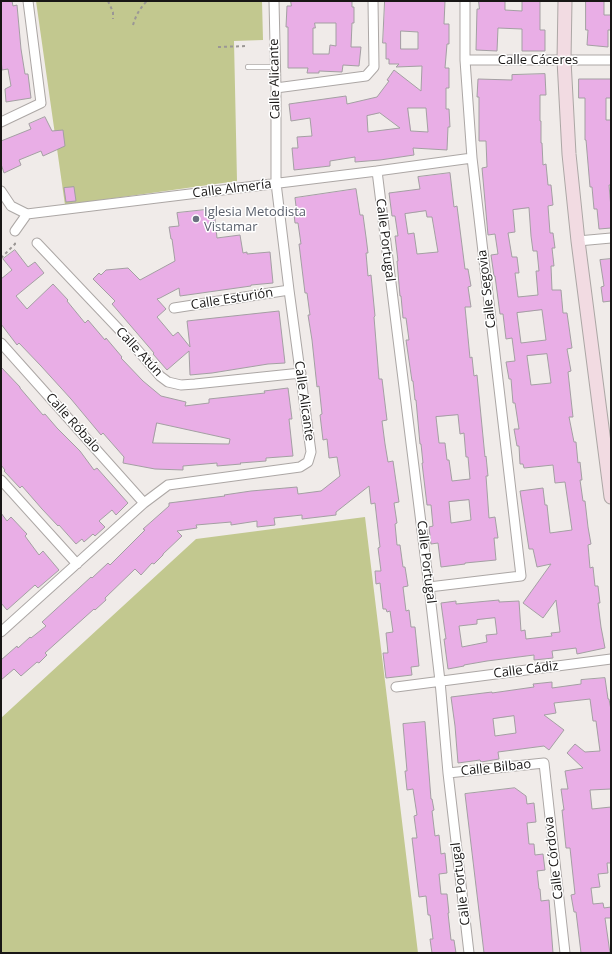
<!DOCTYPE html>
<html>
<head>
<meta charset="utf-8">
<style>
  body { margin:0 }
  #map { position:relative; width:612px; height:954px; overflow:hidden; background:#f0ebe9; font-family:"Open Sans",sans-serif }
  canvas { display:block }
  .frame { position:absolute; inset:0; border:2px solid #181615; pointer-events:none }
</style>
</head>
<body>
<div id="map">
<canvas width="612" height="954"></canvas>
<div class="frame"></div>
</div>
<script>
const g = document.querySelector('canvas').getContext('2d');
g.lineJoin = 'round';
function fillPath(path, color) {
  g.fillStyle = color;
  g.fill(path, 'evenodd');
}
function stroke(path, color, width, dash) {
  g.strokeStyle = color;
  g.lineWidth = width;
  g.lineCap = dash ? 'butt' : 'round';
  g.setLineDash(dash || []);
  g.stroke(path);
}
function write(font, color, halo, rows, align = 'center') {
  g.font = font + ' "Open Sans",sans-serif';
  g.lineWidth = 3;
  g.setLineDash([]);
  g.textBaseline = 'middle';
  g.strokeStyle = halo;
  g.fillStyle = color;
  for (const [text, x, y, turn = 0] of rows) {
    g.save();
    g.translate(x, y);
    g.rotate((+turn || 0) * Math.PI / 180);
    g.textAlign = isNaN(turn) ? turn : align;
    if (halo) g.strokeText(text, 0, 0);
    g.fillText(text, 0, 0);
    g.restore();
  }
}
fillPath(new Path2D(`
  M36,1H262L263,40L234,41L237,181L65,205Z
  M365,517L418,953H1V718L196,539Z`), '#c2c88f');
const building = new Path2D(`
  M1,1H12L13,6L17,5L21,49L25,74H28L31,98L6,102L5,89L11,86L8,69L2,70L1,59Z
  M291,1H352V7H354V23H352L351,47H361L359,66L343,65L342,72L319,71V73H307L308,68H288V27H286L287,6H291ZM315,23H336V46L330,45L329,54H313V28H315Z
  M385,1H445L444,24H449V44H447L445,68H449V88H446V109H449L450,127H448L447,150L413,148L414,155L380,160L355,162V157L330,161V166L294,170L292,148H298L297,137L312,136L310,118L291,121L289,104L346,96L347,104L377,97L389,81L387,80L394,70L421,91L422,66L396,67L399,64H389V59H386V43H383ZM401,31L418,32V49H401ZM408,108H426L428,132L411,131ZM380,113L400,128L368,132L367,116Z
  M479,1H505V10L522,11V1H540V30H545V51H522V29L498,28L497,51L476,50L477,9H479Z
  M586,1H604V15H611V30H608V47L587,45L588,30H586Z
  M545,74L546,95H540V121H541V143H542L543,165L546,164L548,185H551L553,205L548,206L550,233H553L555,248H552L554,266H551L552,290H561L563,313H567L572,348L567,349L571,371L568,372L573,417H569L574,442H576L578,463L580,462L582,480H580L583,501H585L588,527L591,544L588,545L590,568L593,567L595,586H598L600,603H598L601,627L605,648L577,654L576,648L552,651L553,658L534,660V655L487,661L464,665V666L448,669L444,639H446L441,603L456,601V604L499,600V602L519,601L521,631L525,630L526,639L552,636L551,633L560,632L556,600L543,618L523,603L551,564L537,567L533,549H529L520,491L543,488L545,505H547L550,533L572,530L565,482L555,483L553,465L524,468L523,464H520L519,446H517L514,429H519L515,403H513L511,379H509L506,362L515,361L512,338L506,339L503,314H500L495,276H494L491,255L498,254L495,234L488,235L482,168L487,167L486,141H479V97H477L478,79L512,80V75ZM529,208L531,236L533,251H537L539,271H536L538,295L518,297L515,273H519L517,257H512L508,233L515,232L513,210ZM542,310L546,340L521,343L517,313ZM547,354L551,383L531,385L527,356ZM495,618L497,634L486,635L487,642L462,647L459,626L477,624V620Z
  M579,79H611V98H606V120H611V185H609L611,208V228L599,229L597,209H594L592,187H590L586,140H585V98H579Z
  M45,117L52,131L63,130L65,146L43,156L41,151L19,160L21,165L4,173L1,164V141L31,129L29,124Z
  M450,173L454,207L457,206L465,269H468L471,286L468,287L471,307H465L470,358L472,357L474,376L477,375L485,457L486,456L488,476H486L489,518L495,517L498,538H494L496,560L465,563V564L441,567L438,543L431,544L429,527L433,526L431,505H427L422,463H423L421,444H420L416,400H415L413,381H412L406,340H409L406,318H403L401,296H400L397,261H398L395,236H398L395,216H392L389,193L420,189L418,177ZM426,211L427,217H432L438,252L417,254L414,233L408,234L405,214ZM458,415L460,434L464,433L466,457H468L470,479L452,481L449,460H447L445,443H439L436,417ZM469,500L471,520L451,523L449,502Z
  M74,187L76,201L66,202L64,188Z
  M356,189L360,215H363L366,237L368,253H366L368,276L371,275L375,316L374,317L379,379H382L387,420L382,421L385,444L388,462L393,461L399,502L394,503L397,523L395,524L397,545H400L403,567H405L408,586L403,587L406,611L409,610L411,627H415L419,666L411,667L412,675L386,678L383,653H388L386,633L393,632L390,611L387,612L386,609H383L380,583L376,584L375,571H381L378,548L380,547L375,503L371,504L369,486L336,512V515L302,519V515L274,518L275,525L257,527V521L231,525V522L196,525L197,528L177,531L182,536L163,554V555L154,564L152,563L141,575L135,569L105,598L106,600L95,610L94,609L45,653L47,655L39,663L37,662L21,676L14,669L1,680V660L17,646L18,648L30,637L31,638L46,626L42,622L91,577L92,578L108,563L110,565L145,530L143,529L169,506V503L225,496L224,495L251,491L297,487L298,494L321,491L340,476L337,457L329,458L327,439L323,440L320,415L322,414L319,386L317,387L312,340L308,315H310L307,293H305L299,244H301L298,223H295L294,214H297L295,198Z
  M214,209L217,238L240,235L243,253L247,252V254L270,252L273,283L251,285V286L180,296L179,288L160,298L157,299L166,309L157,317L173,336L178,332L190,347L187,321L279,311L285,363L268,364L212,373L190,375L189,351L167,370L153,354L154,353L112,304L115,301L93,279L99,273L101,275L106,270L128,268L140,280L175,261L172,239H171L169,227L179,226L177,213Z
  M15,250L28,267L35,262L44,273L16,296L27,309L53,284L68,300L67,301L85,323L88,320L105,340L106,338L122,357L121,358L143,381L161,396L186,402L185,406L209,403V399L265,393L264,391L288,388L292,419H289L293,456L266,458V461L240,463L241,464L217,466V463L183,466V470L155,469L123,463L124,457L103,433L101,435L71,399L41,366L19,343L17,345L1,324V279L12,270L3,259ZM157,423L230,439L229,444L153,443Z
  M611,259V301L603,302L601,287L604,286L600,260Z
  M1,367L20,387V388L43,415L45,414L57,428L80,451L94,470L97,468L128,503L116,515L112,510L99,521L105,527L95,536L93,534L84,542L82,539L76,544L59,525L58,526L42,509L22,486L20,488L4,471L5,470L1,465Z
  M1,513L7,521L11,517L27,534L25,536L39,555L43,551L59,570L38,588L35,585L7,610L1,603Z
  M605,678L608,699H609L611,710V789L590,790L592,809L611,807V863H607L608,873L598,874L600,887L591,888L593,904L603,903L604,908L611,907V918H605L610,953H581L576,912H574L571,895L575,894L570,848H566L562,810H564L561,789H568L565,771L583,768L567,753L575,744L585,752L600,751L596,721H593L590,699L554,703L556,713L544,715L564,730L549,750L544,746L498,752L499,759L481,762L480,760L458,763L455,726L451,697L492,692V693L534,687L533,684L552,682V688L581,684V680ZM514,716L516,733L495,736L493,719Z
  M425,722L431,799H432L434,810L432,811L435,836L439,835L441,854L445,853L447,873L439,874L441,894H447L449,913H448L451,940H454L456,953H432L430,939H433L430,915H428L426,896L419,897L412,838H417L414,816L417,815L413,789L407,790L405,771H407L403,724Z
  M515,788L526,796L527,804L534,803L536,822L527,823L529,844H534L535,855L543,854L545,870L537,871L539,889H540L541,901L549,900L553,953H484L465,794Z`);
fillPath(building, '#e9aee6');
stroke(building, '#a39fa2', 1);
const lane = new Path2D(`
  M248,67H275`);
const street = new Path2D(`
  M465,60H611
  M276,88L366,76L374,67L373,1
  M1,122L41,103L28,1
  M377,171L429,587L440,681L448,773L469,953
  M1,191L11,206L27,214L377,171L472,158
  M15,231L27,214
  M578,241L611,238
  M37,243L128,339L160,376L168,382L181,385L195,384L301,373
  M174,308L289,290
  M1,343L144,503
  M1,480L77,564
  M429,587L521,576L472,158L465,60V1
  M1,632L144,503L168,485L300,467L308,462L311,452L289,290L276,183V88L274,1
  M396,687L611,659
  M448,773L544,763L565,953`);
const secondary = new Path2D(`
  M565,1L564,60L569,154L578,241L611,497`);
stroke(lane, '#aca7a5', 6);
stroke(street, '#aca7a5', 11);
stroke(secondary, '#aca7a5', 15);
stroke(new Path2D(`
  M108,1L113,12V19
  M133,25C136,15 140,8 147,1
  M218,47L248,46
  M1,258L15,244V240`), '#9b9795', 2, [3, 3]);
stroke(lane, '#fff', 4.5);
stroke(street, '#fff', 9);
stroke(secondary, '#f2dbe2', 13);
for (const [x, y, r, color] of [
  [196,219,4,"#6b7280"]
]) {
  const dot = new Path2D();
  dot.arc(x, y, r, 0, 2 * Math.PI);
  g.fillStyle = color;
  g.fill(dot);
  stroke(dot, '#fff', 1.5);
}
write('13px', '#181615', '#fff', [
  ["Calle Cáceres",538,60],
  ["Calle Alicante",275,79,-91],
  ["Calle Almería",232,189,-7],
  ["Calle Portugal",385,240,83],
  ["Calle Segovia",487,289,-97],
  ["Calle Esturión",232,299,-9],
  ["Calle Atún",139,352,47],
  ["Calle Alicante",304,401,82],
  ["Calle Róbalo",73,423,48],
  ["Calle Portugal",426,562,83],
  ["Calle Cádiz",526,670,-7],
  ["Calle Bilbao",496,768,-6],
  ["Calle Córdova",554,858,-97],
  ["Calle Portugal",461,884,-97]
]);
write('13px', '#5b616d', '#fff', [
  ["Iglesia Metodista",204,212],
  ["Vistamar",204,227]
], 'left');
</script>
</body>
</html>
